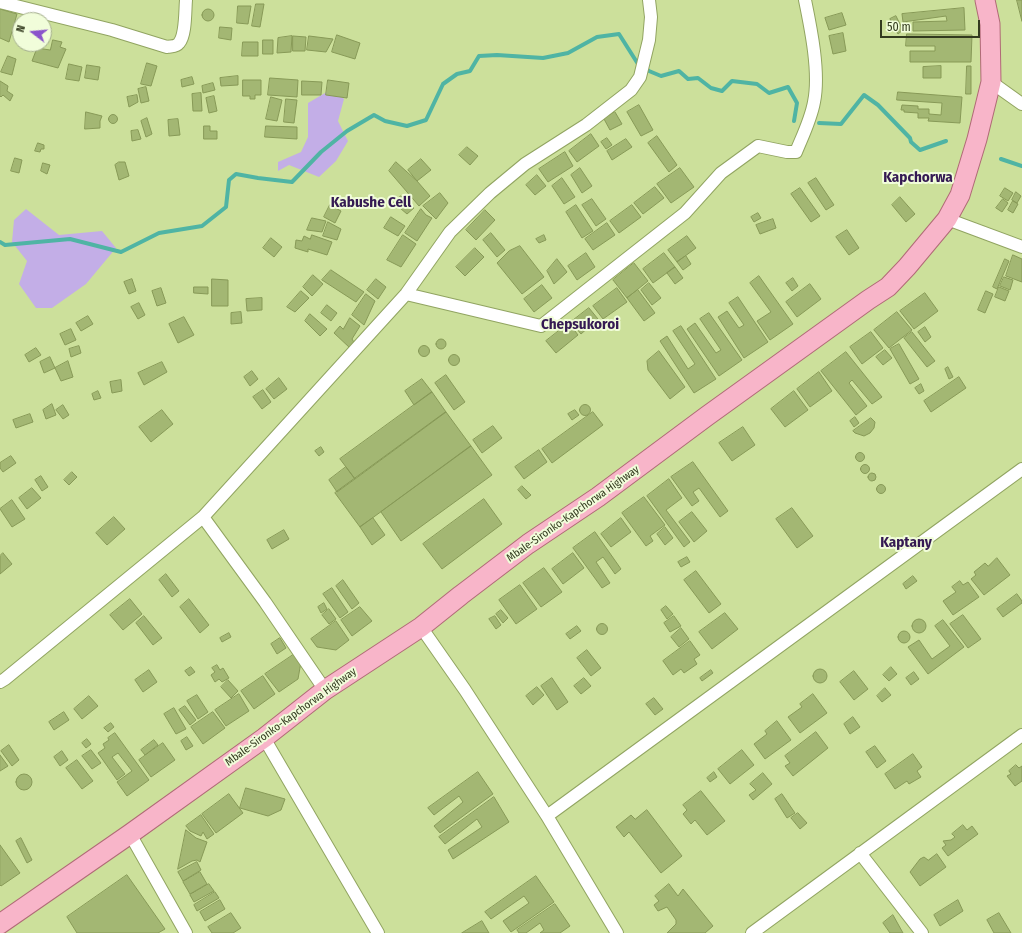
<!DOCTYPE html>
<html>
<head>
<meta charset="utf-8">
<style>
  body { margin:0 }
  #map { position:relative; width:1022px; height:933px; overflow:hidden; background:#cce09b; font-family:"Fira Sans Condensed",sans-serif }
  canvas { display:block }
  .north { position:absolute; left:12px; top:12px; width:40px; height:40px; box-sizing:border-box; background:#f1fdda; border:1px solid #a5af8f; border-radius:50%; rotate:286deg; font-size:11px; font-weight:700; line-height:16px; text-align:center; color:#333b1f }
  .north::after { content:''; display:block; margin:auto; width:14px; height:18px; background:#8a53cb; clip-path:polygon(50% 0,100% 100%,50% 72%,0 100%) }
  .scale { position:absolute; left:880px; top:20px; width:100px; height:18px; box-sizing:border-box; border:2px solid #333b1f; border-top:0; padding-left:5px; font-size:12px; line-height:14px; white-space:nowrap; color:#333b1f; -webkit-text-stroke:3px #f1fdda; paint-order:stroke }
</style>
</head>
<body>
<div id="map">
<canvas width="1022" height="933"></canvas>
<div class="north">N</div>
<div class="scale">50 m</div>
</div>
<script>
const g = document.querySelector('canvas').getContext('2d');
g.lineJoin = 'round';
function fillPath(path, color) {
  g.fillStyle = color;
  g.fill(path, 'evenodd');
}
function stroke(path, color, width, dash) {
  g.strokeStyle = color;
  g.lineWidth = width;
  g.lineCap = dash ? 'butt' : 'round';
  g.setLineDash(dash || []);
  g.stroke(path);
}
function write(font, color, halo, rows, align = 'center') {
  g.font = font + ' "Fira Sans Condensed",sans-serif';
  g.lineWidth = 4;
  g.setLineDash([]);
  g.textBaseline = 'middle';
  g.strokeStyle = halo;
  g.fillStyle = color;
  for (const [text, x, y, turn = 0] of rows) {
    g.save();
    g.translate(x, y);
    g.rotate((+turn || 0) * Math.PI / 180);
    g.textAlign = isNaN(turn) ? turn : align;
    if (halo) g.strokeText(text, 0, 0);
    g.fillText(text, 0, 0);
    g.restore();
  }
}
fillPath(new Path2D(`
  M332,89L344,99L338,121L348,141L336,161L319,177L289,165L278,171V162L301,152L308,137V103Z
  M26,209L59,235L102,231L116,248L86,284L52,308H36L19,284L27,261L12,242L14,220Z`), '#c3aee7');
stroke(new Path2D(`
  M819,123L841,124L864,95L878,105L910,138L911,142L920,150L946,141
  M1001,159L1022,166
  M0,242L5,245L70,239L121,252L159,233L202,226L226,207L229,180L236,174L258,178L292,182L321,152L347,131L374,115L385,121L407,126L426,120L443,84L457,74L470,71L479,56L497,55L543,58L568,53L597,37L619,34L638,64L649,71L661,76L679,71L688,79L698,78L711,88L722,91L732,81L757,84L769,93L788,87L797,103L794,121`), '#4fb4a4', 4);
const building = new Path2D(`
  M1017,0H1022V21Z
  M256,4H264L260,27L252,26Z
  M238,6H251L248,24L237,23Z
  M964,8L965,30L913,31V22L947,21L946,16L903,22L902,14Z
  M0,9L17,14L9,42L0,38Z
  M202 15a6 6 0 1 1 12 0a6 6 0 1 1-12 0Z
  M842,13L846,25L829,30L825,18Z
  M896,16L903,30L898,34L890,19Z
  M220,27L232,28L231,40L219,38Z
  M843,33L846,51L833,54L829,36Z
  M907,34L972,35L971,62H910V51H935V46H906Z
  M337,35L360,43L355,59L332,52Z
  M292,36L291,52L277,53L278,38Z
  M293,36L306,37L305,51H293Z
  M309,36L333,39L326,52L307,50Z
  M53,40L62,42L60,47L66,49L58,68L32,61L37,48L50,50Z
  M263,40H273V54H263Z
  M243,42H258V56H242Z
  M8,56L16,59L12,75L1,72Z
  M147,63L157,66L151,86L141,84Z
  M69,64L82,67L79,81L66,79Z
  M87,65L100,67L98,80L85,78Z
  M941,66V78H923V67Z
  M967,66H971V94H966Z
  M238,76V85L221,86L220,78Z
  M192,77L194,84L182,87L181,80Z
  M270,78L298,80L297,97L268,95Z
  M243,80H261V95H255V99H250V96H243Z
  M328,80L349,83L347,98L326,95Z
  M0,81L8,86L7,91L13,95L10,101L3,95L1,97L0,96Z
  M302,81L322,82L321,95H302Z
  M213,83L215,90L203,93L202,86Z
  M146,87L149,101L141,103L138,89Z
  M898,92L962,97L960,123L928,121L929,118H918V113L904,112V110H901L902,105L918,106V109H929V114L941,115L942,103L897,100Z
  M201,93L202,111H193L192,94Z
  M137,95L138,102L129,107L127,97Z
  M214,96L217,111L209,113L206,98Z
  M271,97L282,100L277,121L266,119Z
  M286,99L297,100L294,123L284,122Z
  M639,105L653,130L641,136L627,112Z
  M86,112L102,116L100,121V128L85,129Z
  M615,112L622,124L610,130L604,119Z
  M108.5 119a4.5 4.5 0 1 1 9 0a4.5 4.5 0 1 1-9 0Z
  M147,118L152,134L146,137L141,121Z
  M178,119L180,135L169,136L168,120Z
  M204,126H210V131H217V139H204Z
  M266,126L297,127V139L265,137Z
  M138,130L141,139L132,141L131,131Z
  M591,134L599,146L577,162L569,151Z
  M657,136L677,165L669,172L648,143Z
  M607,138L612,145L606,149L601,142Z
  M626,139L632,147L612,160L607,151Z
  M38,143L44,145V149H41L40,152L35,151Z
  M467,147L478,156L470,165L459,155Z
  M565,152L573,166L548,182L539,169Z
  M15,158L22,160L19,173L11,171Z
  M421,159L431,170L417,181L408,170Z
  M119,162H125L129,176L119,180L115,165Z
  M396,162L417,181L430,196L419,206L389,171Z
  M43,163L50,165L47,174L41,171Z
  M580,168L592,186L582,193L571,175Z
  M680,168L694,187L671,203L657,184Z
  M537,175L546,186L535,195L526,185Z
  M562,178L575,197L564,204L552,186Z
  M816,178L834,205L826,210L808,183Z
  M655,187L664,198L643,214L634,203Z
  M800,188L820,216L811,222L791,194Z
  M1005,188L1013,193L1008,201L1000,196Z
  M1016,192L1021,196L1017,203L1012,200Z
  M440,193L448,203L436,219L423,206Z
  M401,196L414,208L407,214L394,203Z
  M900,197L915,214L906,222L892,205Z
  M592,199L606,219L596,226L582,205Z
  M1003,199L1008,203L1002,212L996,208Z
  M1013,201L1018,204L1013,213L1008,210Z
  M330,205L341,211L335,223L324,217Z
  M576,205L593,231L582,238L566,212Z
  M632,205L641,217L619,233L610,221Z
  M421,209L426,215L432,218L417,241L405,233Z
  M485,210L495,220L476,240L466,230Z
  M758,213L761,218L754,222L751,217Z
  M391,217L405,226L398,236L384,228Z
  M312,218L326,221L322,232L307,230Z
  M773,219L776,228L760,234L756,225Z
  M328,222L341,229L337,240L323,236Z
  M607,223L615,235L593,250L585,239Z
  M847,230L859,248L849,255L836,237Z
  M491,233L505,250L497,257L483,240Z
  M312,235L332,242L327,255L308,249V252L295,248L296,240L302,241L304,236L310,239Z
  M403,235L416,244L401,267L387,260Z
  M544,235L546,240L539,243L536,239Z
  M687,236L696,248L677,262L668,250Z
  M271,238L282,247L274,257L263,248Z
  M520,246L544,277L522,294L497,263L509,251Z
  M475,248L484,257L465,276L456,267Z
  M586,253L595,267L577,280L568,266Z
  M664,253L675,267L653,283L643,269Z
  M1013,255L1022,259V282L1006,276Z
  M686,256L691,264L683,270L677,262Z
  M557,259L567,272L554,284L547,271Z
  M1005,259L1009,261L997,289L993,287Z
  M634,263L648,281L627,298L613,280Z
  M675,267L683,278L675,284L667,273Z
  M331,270L364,292L356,302L322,280Z
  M313,275L323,284L312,296L303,287Z
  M759,276L793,324L770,340L757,321L771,312L750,283Z
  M1004,277L1013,280L1010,290L1000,286Z
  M793,278L798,286L792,291L786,283Z
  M132,279L136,291L129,294L124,282Z
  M212,279L228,280V306H212Z
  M376,279L386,287L378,299L367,290Z
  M649,283L661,298L652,305L641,290Z
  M810,284L821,299L797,317L786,302Z
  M542,285L552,298L534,312L524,299Z
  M194,287H208V294L194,293Z
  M999,287L1009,291L1005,301L995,297Z
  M161,288L166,303L157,306L152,291Z
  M617,288L627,302L603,319L593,306Z
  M638,290L655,313L644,321L627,298Z
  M301,291L309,298L295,312L287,307Z
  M986,291L993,294L985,313L978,310Z
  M925,293L938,311L914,329L900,311Z
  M366,294L375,301L364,325L352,315Z
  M738,297L768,342L744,358L718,317L727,311L739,328L744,325L729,303Z
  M262,298V310L247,311L246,299Z
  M139,303L145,315L138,319L131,307Z
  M327,305L337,313L331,321L321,313Z
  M589,308L598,319L581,334L571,322Z
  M241,312L242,323L231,324V313Z
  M897,312L912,330L889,348L874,330Z
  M709,313L742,360L719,376L687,329L695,323L716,353L721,350L700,319Z
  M310,314L327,329L320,336L305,321Z
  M88,316L93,324L81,331L76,323Z
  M184,317L194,335L178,343L169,324Z
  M350,318L360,326L352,339L355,344L350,348L334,333L340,326L343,329Z
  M569,323L578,335L556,353L546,341Z
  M681,326L716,379L694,393L660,341L667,336L688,369L695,364L673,331Z
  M925,327L931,337L925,342L918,332Z
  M71,329L76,340L65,345L60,334Z
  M871,332L883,348L862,364L850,347Z
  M912,332L935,361L927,367L904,338Z
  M436 344a5 5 0 1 1 10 0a5 5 0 1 1-10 0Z
  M899,344L919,379L910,384L890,349Z
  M418.5 351a5.5 5.5 0 1 1 11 0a5.5 5.5 0 1 1-11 0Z
  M79,346L81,353L71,357L69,349Z
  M36,348L41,355L29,362L25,355Z
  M885,350L892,358L883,365L876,357Z
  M659,351L685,387L670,399L648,370L647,361Z
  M846,352L882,397L872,404L852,380L849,383L867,406L856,415L821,371Z
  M448.5 360a5.5 5.5 0 1 1 11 0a5.5 5.5 0 1 1-11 0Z
  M50,357L55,368L44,373L40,362Z
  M68,361L73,377L61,381L55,368Z
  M162,362L167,372L144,385L138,373Z
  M948,367L953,377L949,379L945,369Z
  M252,371L258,379L250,386L244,377Z
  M819,372L832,391L810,407L797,389Z
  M446,375L465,402L454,410L435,383Z
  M959,377L966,388L931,412L924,401Z
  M279,378L287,389L274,399L266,389Z
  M422,379L432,392L414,405L405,391Z
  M121,380L122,391L112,393L110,382Z
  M921,384L924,391L919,394L915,388Z
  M263,390L271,402L262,409L253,397Z
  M98,391L101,398L94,400L92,394Z
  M794,391L808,410L785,427L771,409Z
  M432,392L446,412L355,479L340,459Z
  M52,404L56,415L46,419L43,410Z
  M579.5 410a5.5 5.5 0 1 1 11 0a5.5 5.5 0 1 1-11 0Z
  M63,405L69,415L63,419L56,410Z
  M162,410L173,424L151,442L139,427Z
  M575,410L579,415L572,420L568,414Z
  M446,412L471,446L360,527L335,493Z
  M593,412L603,425L552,463L542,449Z
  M30,414L33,422L16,428L13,420Z
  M855,417L859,423L854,427L850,421Z
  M871,418L875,422L874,428L870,433L864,436L855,433L853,431Z
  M493,426L502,438L482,453L473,440Z
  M743,427L755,445L732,461L719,443Z
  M471,446L492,475L401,541L381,512Z
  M321,447L324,452L319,456L315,451Z
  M539,450L547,462L524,479L515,467Z
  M855.5 457a4.5 4.5 0 1 1 9 0a4.5 4.5 0 1 1-9 0Z
  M11,456L16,463L3,472L0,468V463Z
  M693,462L728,511L720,517L699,488L693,492L699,501L692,506L671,477Z
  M860.5 469a4.5 4.5 0 1 1 9 0a4.5 4.5 0 1 1-9 0Z
  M346,467L355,479L337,492L329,480Z
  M72,472L77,477L69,485L64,480Z
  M868 477a4 4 0 1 1 8 0a4 4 0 1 1-8 0Z
  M41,476L48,487L42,491L35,480Z
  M669,479L682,498L666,510L690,542L684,547L647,496Z
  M876.5 489a4.5 4.5 0 1 1 9 0a4.5 4.5 0 1 1-9 0Z
  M522,486L531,495L526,499L518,490Z
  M32,488L41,498L27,509L19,498Z
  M644,497L665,525L650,536L653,541L646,546L622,513Z
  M484,499L502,524L442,569L423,544Z
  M12,500L25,519L12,527L0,509Z
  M792,508L813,536L797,548L776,519Z
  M692,512L707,531L694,542L679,522Z
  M114,517L125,529L107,545L96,533Z
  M373,518L385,535L372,545L360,527Z
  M621,518L631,532L611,547L601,534Z
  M665,527L673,538L665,545L657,534Z
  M284,530L289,539L272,549L267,540Z
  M595,532L621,569L615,574L603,557L596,562L610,583L602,588L573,548Z
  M3,553L12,564L0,574V556Z
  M573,553L584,568L563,584L552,569Z
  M687,557L690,562L681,567L678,562Z
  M997,558L1010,575L984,595L971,579L976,575L974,572L985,563L988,566Z
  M544,568L562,592L541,607L523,583Z
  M696,571L721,604L709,613L684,580Z
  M166,574L179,591L172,597L159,580Z
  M913,576L917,581L906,589L903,584Z
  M343,580L359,603L352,609L336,586Z
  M960,581L963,585L968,582L979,597L953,615L943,601L956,592L952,587Z
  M520,585L537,609L516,624L499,600Z
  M332,588L348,612L340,618L323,594Z
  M1017,594L1022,601V603L1003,617L997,609Z
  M130,599L142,614L123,630L110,615Z
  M189,599L209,625L200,633L180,607Z
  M324,603L327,609L321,613L318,607Z
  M666,606L673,614L667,619L661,610Z
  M360,607L372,621L352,636L341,620Z
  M329,609L336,619L329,624L322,615Z
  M501,610L508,618L503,623L496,614Z
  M725,613L738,629L712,649L699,632Z
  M963,615L981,639L968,648L950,624Z
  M144,616L162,638L153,645L136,623Z
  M495,616L501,625L496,629L489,619Z
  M674,616L681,626L670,632L664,623Z
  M912 626a7 7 0 1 1 14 0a7 7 0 1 1-14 0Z
  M943,620L964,647L928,674L908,647L919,640L932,659L950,646L935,626Z
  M336,621L349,640L336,650L317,647L311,639Z
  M596.5 629a5.5 5.5 0 1 1 11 0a5.5 5.5 0 1 1-11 0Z
  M577,626L581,631L570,639L566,634Z
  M681,628L689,639L679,647L671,637Z
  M898 637a6 6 0 1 1 12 0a6 6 0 1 1-12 0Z
  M229,633L231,637L222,642L220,638Z
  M280,638L286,648L277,654L271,644Z
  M690,641L700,655L694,659L697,664L684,673L681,669L673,675L663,661Z
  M587,650L601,668L591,676L577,658Z
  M296,653L301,662L298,679L279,692L265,674Z
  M217,665L220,670L223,668L229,678L222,682L219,679L215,682L211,675L215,672L212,668Z
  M191,667L195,672L189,676L185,671Z
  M891,667L897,674L889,681L883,675Z
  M813 676a7 7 0 1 1 14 0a7 7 0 1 1-14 0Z
  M149,670L157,682L143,692L135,680Z
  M711,670L713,673L702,681L700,678Z
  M854,671L868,689L854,700L840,682Z
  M914,672L919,679L911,685L906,678Z
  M263,676L275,694L254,709L241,691Z
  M552,678L568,702L557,710L541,686Z
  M584,678L591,686L581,694L574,686Z
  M228,680L238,691L231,698L221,687Z
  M537,687L544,695L533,705L526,696Z
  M885,688L891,695L882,702L877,696Z
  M239,694L249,711L226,726L215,710Z
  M813,694L827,713L800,733L788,717L802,707L800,704Z
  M197,695L208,712L198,719L187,701Z
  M89,696L98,706L82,719L74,709Z
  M654,698L663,709L655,715L646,704Z
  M185,706L196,720L190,725L179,710Z
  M174,708L186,729L176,734L164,714Z
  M64,712L69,720L54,730L49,722Z
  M213,712L225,728L203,744L191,727Z
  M853,717L860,727L850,734L844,724Z
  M777,721L791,740L765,759L754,744L767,734L765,731Z
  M111,723L114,727L108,732L104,728Z
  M816,732L828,748L793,776L785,766L790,763L785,756Z
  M115,733L149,780L127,796L117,782L132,771L118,753L112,757L125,774L117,780L98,753L105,748L103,744L109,740L108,738Z
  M187,737L193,746L186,750L181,741Z
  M87,739L91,744L86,748L82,743Z
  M154,740L158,745L145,755L141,750Z
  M163,743L175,760L151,777L139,760Z
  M9,745L19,760L12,766L1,751Z
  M875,746L886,761L877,768L866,752Z
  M91,750L101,763L92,769L82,756Z
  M742,750L754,765L730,784L718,769Z
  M62,751L68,760L60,766L54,757Z
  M913,754L922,767L917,771L921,777L909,784L907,781L895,789L885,774Z
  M0,755L8,766L0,771Z
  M77,760L93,781L82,789L66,768Z
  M1016,765L1019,768L1022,766V781L1015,786L1007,776L1011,774L1009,771Z
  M478,772L493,794L440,833L434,826L463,802L459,796L434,815L428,808Z
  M714,772L717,777L710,782L707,778Z
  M763,773L772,784L753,800L749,795L756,790L750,784Z
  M16 782a8 8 0 1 1 16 0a8 8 0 1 1-16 0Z
  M246,788L285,799L281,810L268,816L240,808Z
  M701,791L725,821L707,835L695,820L691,824L683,814L687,810L683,805Z
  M229,794L243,813L216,833L202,814Z
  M782,794L795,813L787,818L775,799Z
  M494,797L509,822L453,859L448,850L482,827L477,819L445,844L439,837Z
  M647,810L682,856L661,873L629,832L624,837L616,827L631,815L635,819Z
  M798,813L807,823L800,829L791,818Z
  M201,815L214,834L207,839L203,832L201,836L190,831L186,826Z
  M963,825L967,830L972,826L978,834L948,856L942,848L946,845L943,841L951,840L955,837L952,834Z
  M186,830L196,838L207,842L200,862L197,860L192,861L178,869Z
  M21,838L32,860L27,863L16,841Z
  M0,845L20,873L1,886L0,885Z
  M937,854L946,867L920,886L910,872L920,859L924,857L928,860Z
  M197,862L201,870L183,881L178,872Z
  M200,872L207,884L190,894L183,882Z
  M127,875L165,929L158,933H77L67,917Z
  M536,876L554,902L511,932L503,921L529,903L524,896L491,919L485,912Z
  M209,884L214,891L194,902L190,895Z
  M669,884L678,896L683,889L713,926L705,933H667L676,924V920L667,907L658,911L654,905L659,901L655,896Z
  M215,892L219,898L197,911L194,905Z
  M220,900L225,909L205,921L200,912Z
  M958,900L963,911L940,926L934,915Z
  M555,904L570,926L560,933H540L544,930L540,923L526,933H519L517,930Z
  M231,913L241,928L233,933H212L208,927Z
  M999,913L1011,933H994L987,920Z
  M893,915L903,933H890L883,923Z
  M482,921L489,933H462Z`);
fillPath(building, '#a3b773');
stroke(building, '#879957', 1);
const street = new Path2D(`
  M0,2L112,30L167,47C171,46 176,47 179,43C186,35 185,11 186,0
  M991,82L1022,104
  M947,219L1022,247
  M406,294L541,326L685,213L721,173L758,146L787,152H796C803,135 811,119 814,102C820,73 811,29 805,0
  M421,627L465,690L547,816L617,933
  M0,682L5,679L203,517
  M325,690L265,602L203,517L406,294L450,232L490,193L525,164L586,125L631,90L640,77L649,40L651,17L649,0
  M264,738L378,933
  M547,816L1022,469
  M130,834L186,933
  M860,853L922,933
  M752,933L1022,735`);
const primary = new Path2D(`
  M0,924L130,834L264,738L325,690L421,627L461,595L528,544L598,497L707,416L868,300L888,287L907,267L947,219L960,195L977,139L991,82L990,24L985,0`);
stroke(street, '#91a461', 14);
stroke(primary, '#b06a76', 21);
stroke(street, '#fff', 12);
stroke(primary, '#f8b5c9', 19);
write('11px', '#333b1f', '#f1fdda', [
  ["Mbale-Sironko-Kapchorwa Highway",573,514,-35],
  ["Mbale-Sironko-Kapchorwa Highway",291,717,-36]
]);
write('bold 15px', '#351a53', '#f1fdda', [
  ["Kapchorwa",918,178],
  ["Kabushe Cell",371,203],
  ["Chepsukoroi",580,325],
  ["Kaptany",906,543]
]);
</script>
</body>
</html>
